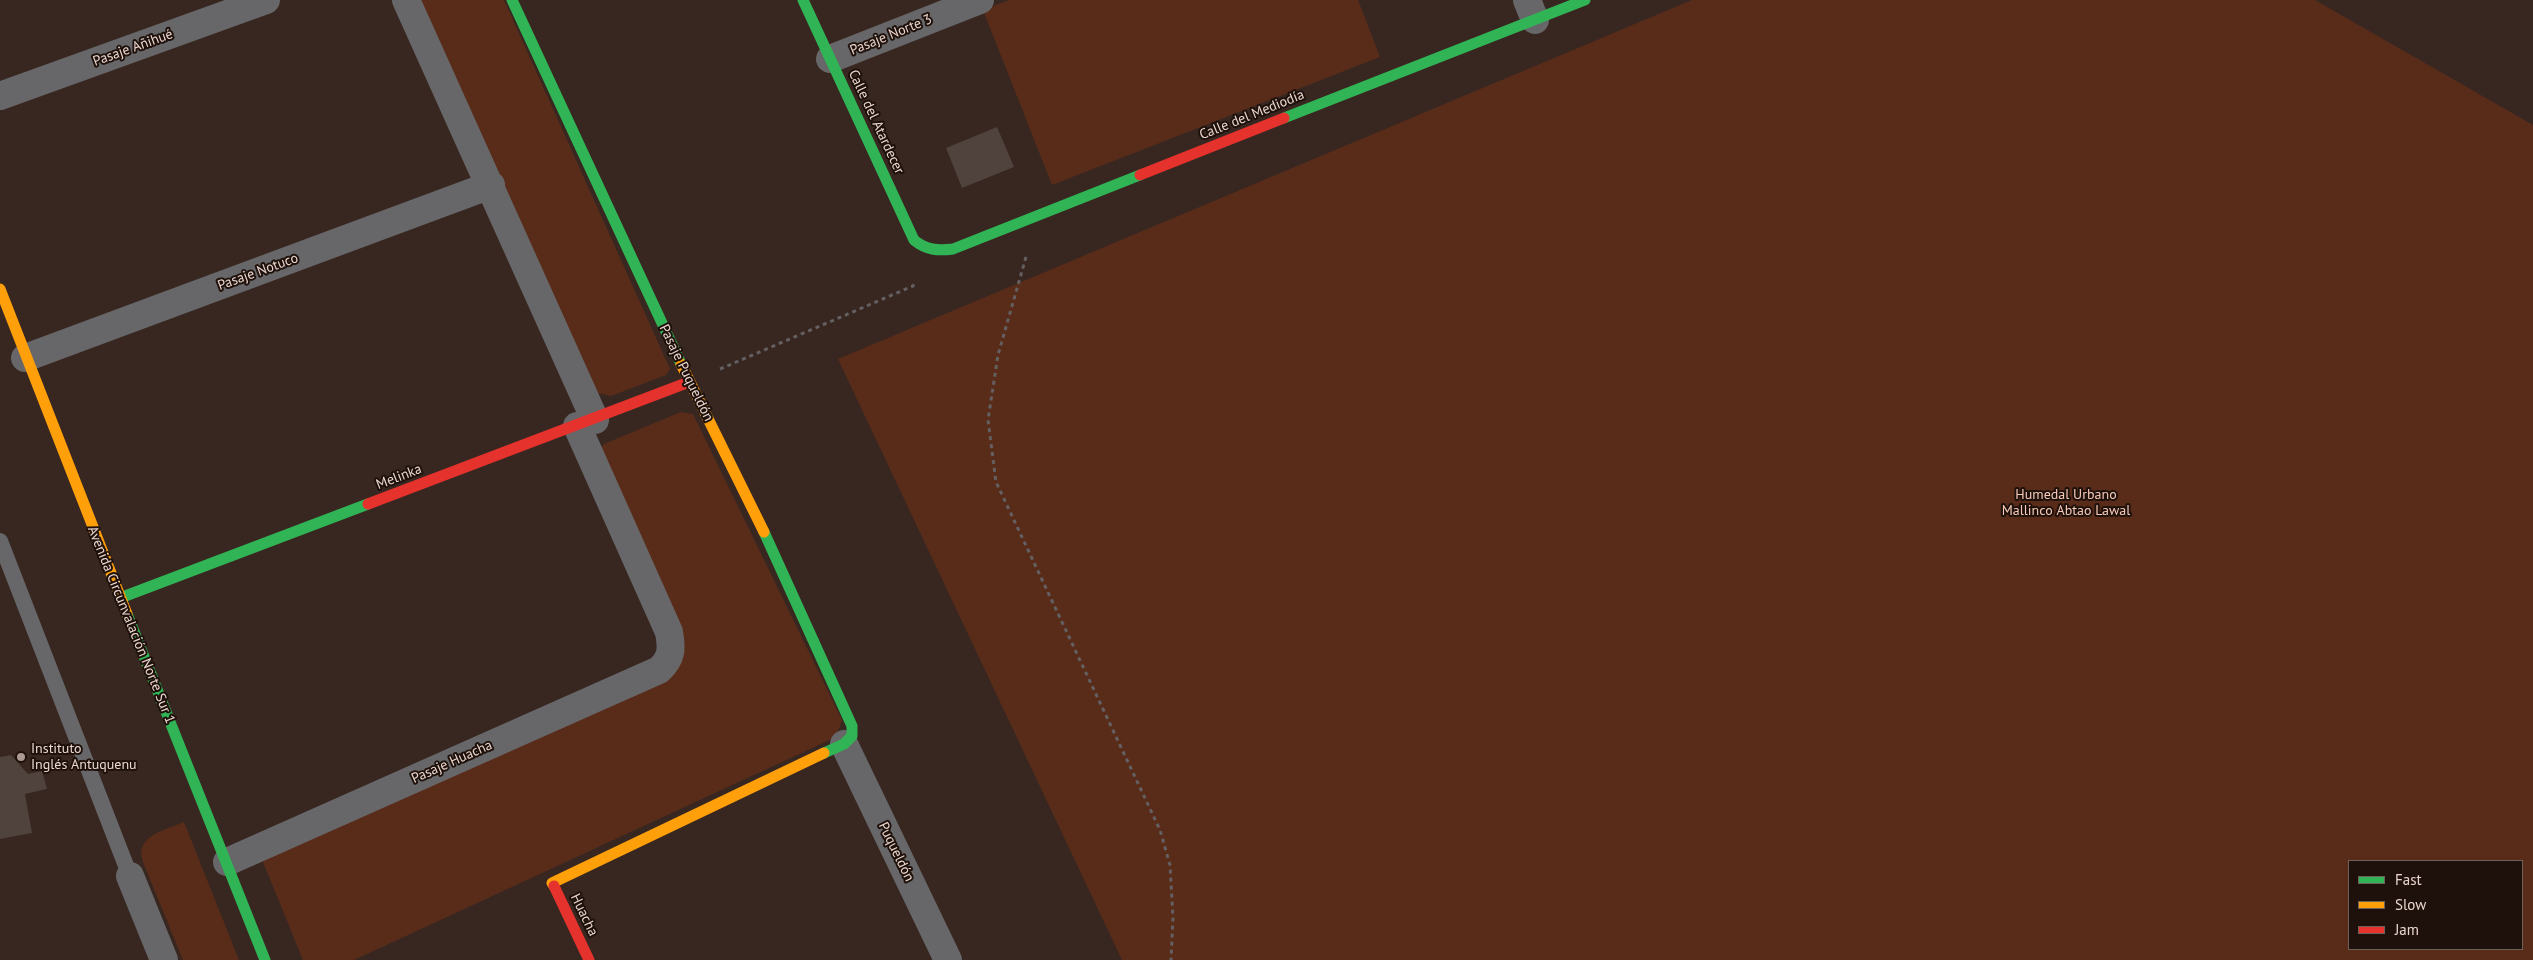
<!DOCTYPE html>
<html>
<head>
<meta charset="utf-8">
<style>
  body { margin:0 }
  #map { position:relative; width:2533px; height:960px; overflow:hidden; background:#382721; font-family:"PT Sans",sans-serif }
  canvas { display:block }
  .legend { position:absolute; left:2348px; top:860px; width:175px; height:90px; box-sizing:border-box; background:#1e110b; border:1px solid #70605a; margin:0; padding:6px 9px; list-style:none; font-size:15px; color:#ecd7d0 }
  .legend li { display:flex; align-items:center; gap:10px; height:25px }
  .legend b { width:25px; border:1px solid #70605a }
</style>
</head>
<body>
<div id="map">
<canvas width="2533" height="960"></canvas>
<ul class="legend">
<li><b style="height:6px;background:#30b455"></b>Fast</li>
<li><b style="height:6px;background:#ff9f0a"></b>Slow</li>
<li><b style="height:6px;background:#e5322d"></b>Jam</li>
</ul>
</div>
<script>
const g = document.querySelector('canvas').getContext('2d');
g.lineJoin = 'round';
function fillPath(path, color) {
  g.fillStyle = color;
  g.fill(path, 'evenodd');
}
function stroke(path, color, width, dash) {
  g.strokeStyle = color;
  g.lineWidth = width;
  g.lineCap = dash ? 'butt' : 'round';
  g.setLineDash(dash || []);
  g.stroke(path);
}
function write(font, color, halo, rows, align = 'center') {
  g.font = font + ' "PT Sans",sans-serif';
  g.lineWidth = 4;
  g.setLineDash([]);
  g.textBaseline = 'middle';
  g.strokeStyle = halo;
  g.fillStyle = color;
  for (const [text, x, y, turn = 0] of rows) {
    g.save();
    g.translate(x, y);
    g.rotate((+turn || 0) * Math.PI / 180);
    g.textAlign = isNaN(turn) ? turn : align;
    if (halo) g.strokeText(text, 0, 0);
    g.fillText(text, 0, 0);
    g.restore();
  }
}
fillPath(new Path2D(`
  M413,0H504L670,369L666,375L611,396L593,392Z
  M1009,0H1358L1380,57L1052,185L983,10Z
  M1692,0H2315L2533,125V960H1122L838,359ZM2349,861H2522V949H2349Z
  M681,412L693,414L842,720L836,737L354,960H303L263,862L264,857L683,657L684,637L600,449L604,444Z
  M184,822L239,960H183L143,862C134,836 165,830 184,822Z`), '#592c1a');
fillPath(new Path2D(`
  M997,127L1014,167L962,188L946,148Z
  M11,755L28,774L42,771L47,789L25,794L32,833L0,839V757Z`), '#50423c');
stroke(new Path2D(`
  M1026,257L998,355L988,420L996,482L1160,830L1170,865L1173,918L1171,960
  M720,369L913,286L916,281`), '#645f60', 3, [4, 4]);
stroke(new Path2D(`
  M0,541L130,876`), '#676769', 16);
stroke(new Path2D(`
  M406,0L595,420
  M1527,0L1535,20
  M830,59L980,0
  M0,96L266,0
  M25,358L491,185
  M844,744L948,960
  M227,862L659,670C672,658 672,649 669,632L577,426
  M130,876L164,960`), '#676769', 28);
stroke(new Path2D(`
  M512,0L681,364
  M803,0L914,240C926,250 938,251 953,249L1140,175
  M1284,118L1585,0
  M764,532L852,726V736L844,744L824,753
  M120,598L368,504
  M127,614L265,960`), '#30b455', 11);
stroke(new Path2D(`
  M0,289L127,614
  M681,364L764,532
  M554,886L552,883L824,753`), '#ff9f0a', 11);
stroke(new Path2D(`
  M1140,175L1284,118
  M368,504L689,382
  M554,886L589,960`), '#e5322d', 11);
for (const [x, y, r, color] of [
  [21,757,5,"#ad9993"]
]) {
  const dot = new Path2D();
  dot.arc(x, y, r, 0, 2 * Math.PI);
  g.fillStyle = color;
  g.fill(dot);
  stroke(dot, '#1e110b', 2);
}
write('14px', '#ecd7d0', '#1e110b', [
  ["Pasaje Norte 3",891,35,-22],
  ["Pasaje Añihué",133,48,-20],
  ["Calle del Mediodía",1252,115,-22],
  ["Calle del Atardecer",876,122,65],
  ["Pasaje Notuco",258,272,-20],
  ["Pasaje Puqueldón",686,373,64],
  ["Melinka",399,477,-21],
  ["Avenida Circunvalación Norte Sur 1",131,625,68],
  ["Pasaje Huacha",452,762,-24],
  ["Puqueldón",896,852,64],
  ["Huacha",584,915,64]
]);
write('14px', '#f8cab8', '#1e110b', [
  ["Humedal Urbano",2066,495],
  ["Mallinco Abtao Lawal",2066,511]
]);
write('14px', '#ecd7d0', '#1e110b', [
  ["Instituto",31,749],
  ["Inglés Antuquenu",31,765]
], 'left');
</script>
</body>
</html>
